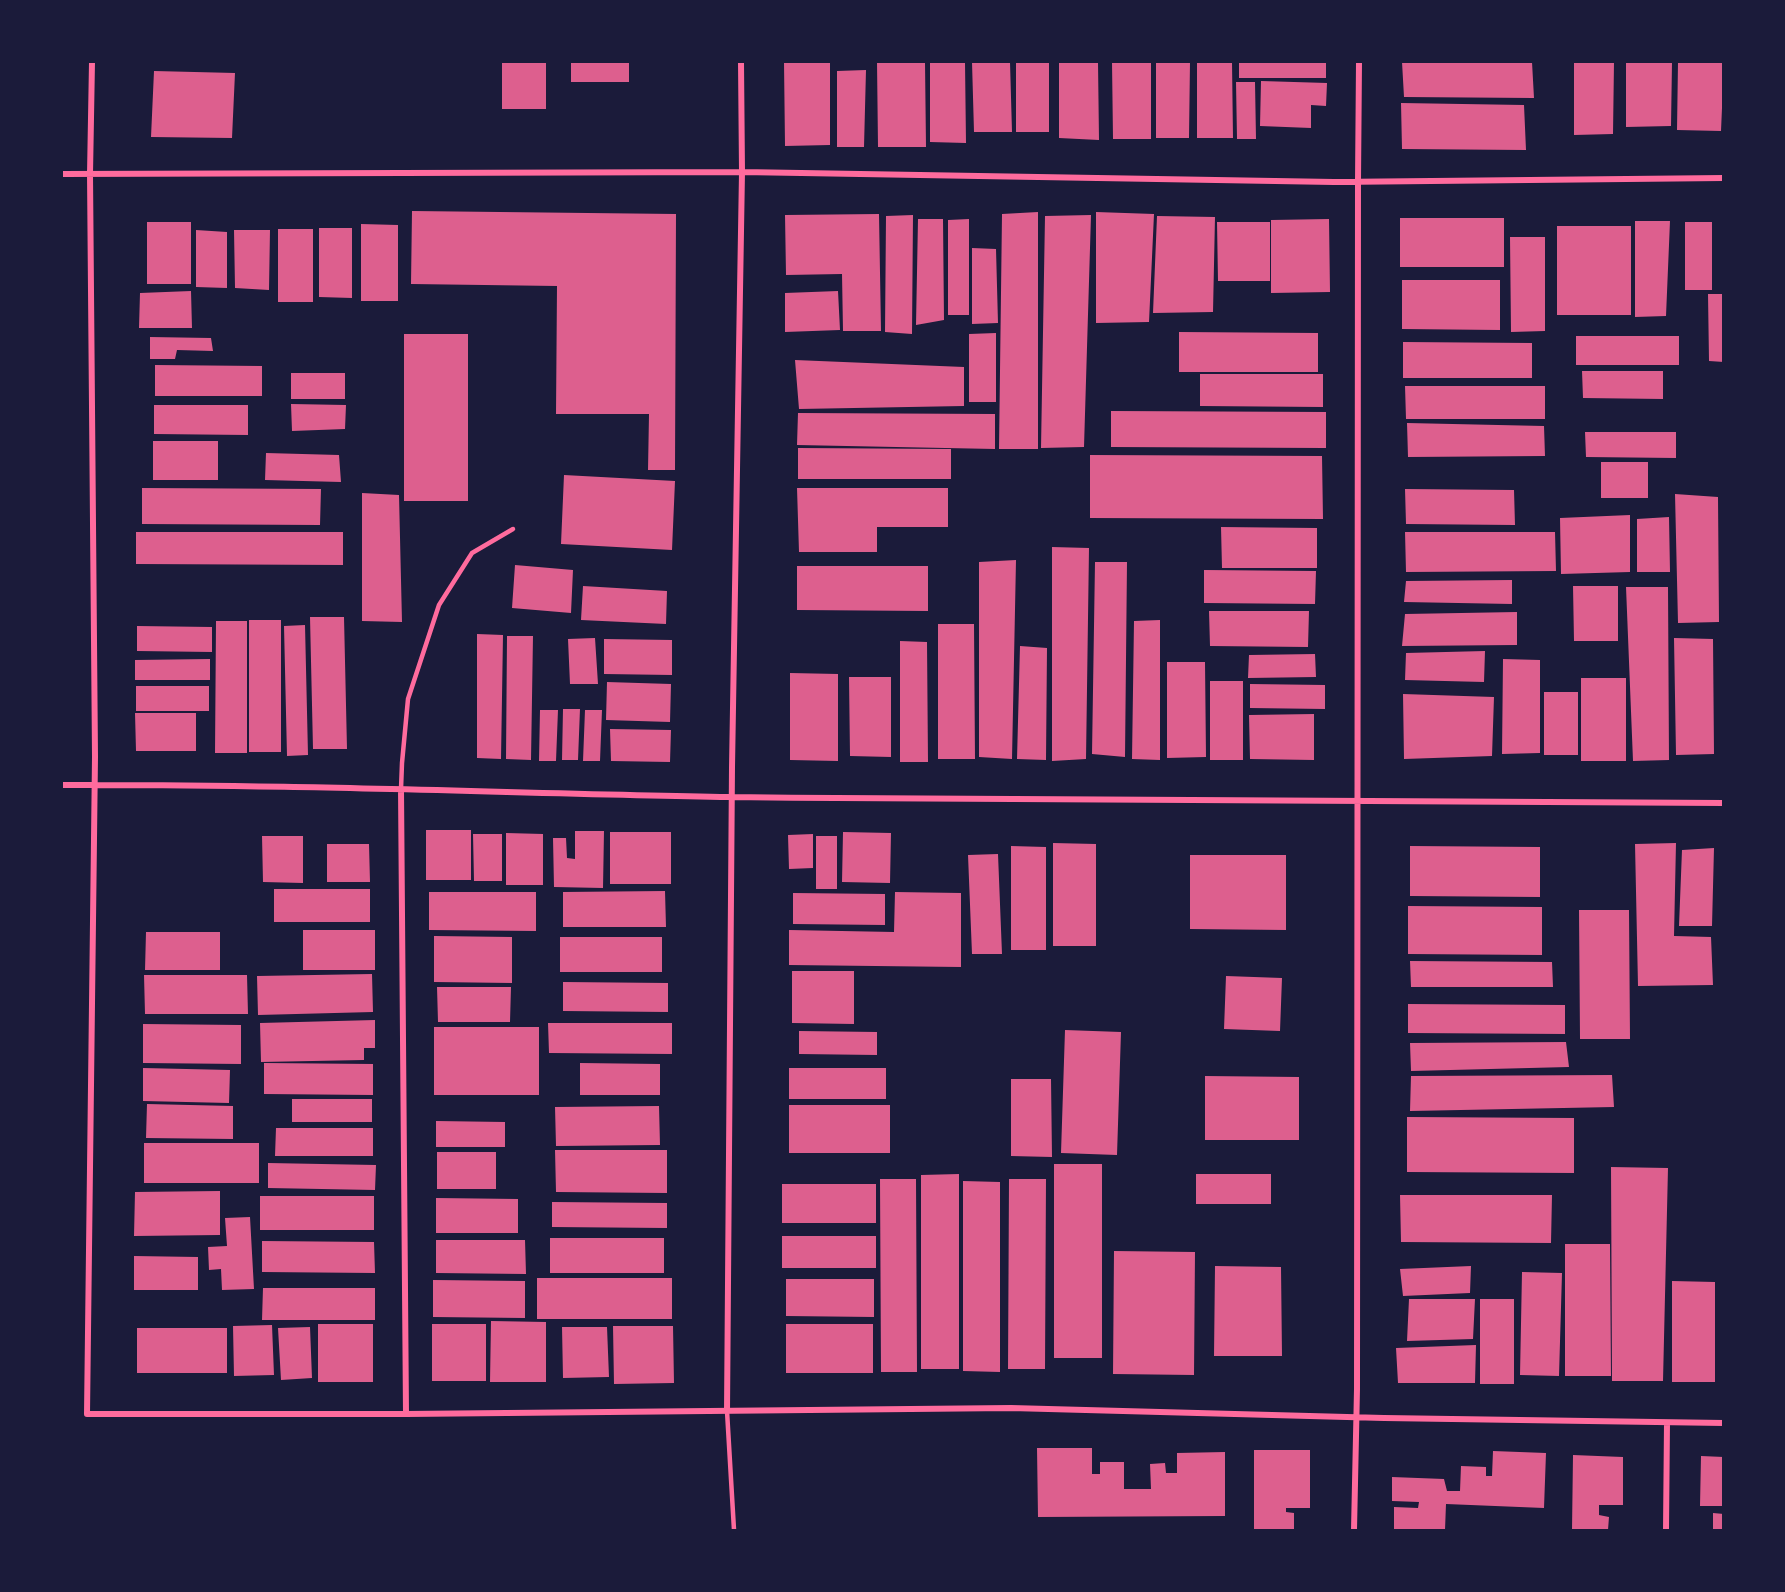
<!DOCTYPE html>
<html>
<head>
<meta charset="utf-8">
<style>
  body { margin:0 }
  #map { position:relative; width:1785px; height:1592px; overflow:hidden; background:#1b1b3a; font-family:Karla,sans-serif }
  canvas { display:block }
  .frame { position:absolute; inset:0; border:63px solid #1b1b3a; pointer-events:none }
</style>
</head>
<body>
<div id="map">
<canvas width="1785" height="1592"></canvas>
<div class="frame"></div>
</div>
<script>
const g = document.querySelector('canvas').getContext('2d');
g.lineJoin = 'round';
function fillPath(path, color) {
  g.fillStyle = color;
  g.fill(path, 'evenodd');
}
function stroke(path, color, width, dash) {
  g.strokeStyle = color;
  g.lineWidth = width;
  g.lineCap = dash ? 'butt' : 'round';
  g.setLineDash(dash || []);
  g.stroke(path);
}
fillPath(new Path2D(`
  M502,62H546V109H502Z
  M571,62H629V82H571Z
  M784,62H830V145L785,146Z
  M877,62H925L926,147H878Z
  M930,62H965L966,143L930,142Z
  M972,62H1010L1012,132H974Z
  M1016,62H1049V132H1016Z
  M1059,62H1098L1099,140L1059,138Z
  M1112,62H1151V139H1113Z
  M1156,62H1190L1189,138H1156Z
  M1197,62H1232L1233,138H1197Z
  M1239,62H1326V78H1239Z
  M1402,62H1532L1534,98L1404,97Z
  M1574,62H1614L1613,134L1574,135Z
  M1626,62H1672L1671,126L1626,127Z
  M1678,62H1724L1721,131L1677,130Z
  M866,70L864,147H837V71Z
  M154,71L235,73L232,138L151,137Z
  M1261,81L1327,83L1326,106L1311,105V128L1260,126Z
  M1236,82H1255L1256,139H1237Z
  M1401,103L1524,105L1526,150L1402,149Z
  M412,211L676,214L675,470H648L649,414H556L557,286L411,284Z
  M1038,212V449H999L1002,214Z
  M1096,212L1154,214L1149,322L1096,323Z
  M879,214L881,331H843L842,274L786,275L785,215Z
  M913,215L912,334L885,332L886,216Z
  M1091,215L1084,447L1041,448L1045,216Z
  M1157,216L1215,217L1213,312L1153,313Z
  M1400,218H1504V267H1400Z
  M918,219H943L944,320L916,325Z
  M969,219V315H948V220Z
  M1329,219L1330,292L1271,293V220Z
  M1635,221H1670L1666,316L1635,317Z
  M147,222H191V284H147Z
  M1217,222H1270V281H1218Z
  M1685,222H1712V290H1685Z
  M361,224L398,225V301H361Z
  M1557,226H1631V315H1557Z
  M319,228H352V298L319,297Z
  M278,229H313V302H278Z
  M196,230L227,232V288L196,287Z
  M234,230H270L269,290L235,288Z
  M1510,237H1545V331L1511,332Z
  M972,248L996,249L998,323L972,324Z
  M1402,280H1500V330L1402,329Z
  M191,291L192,328H139L140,293Z
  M838,291L840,330L785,332V293Z
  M1708,294H1724V362L1709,361Z
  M1179,332L1318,333V372H1179Z
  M996,333V402H969V334Z
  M404,334H468V501H404Z
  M1576,336H1679V365H1576Z
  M150,337L211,338L213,351L177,350L175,359H150Z
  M1403,342L1532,343V378H1403Z
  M795,360L964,367V406L799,409Z
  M155,365L262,366V396H155Z
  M1582,371H1663V399L1583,398Z
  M291,373H345V399H291Z
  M1200,374H1323V407L1200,406Z
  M1405,386H1545V419H1406Z
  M291,404L346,405L345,429L292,431Z
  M154,405H248V435L154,434Z
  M1111,411L1326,412V448L1111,447Z
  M798,413L995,414V449L797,445Z
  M1407,423L1544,426L1545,456L1408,457Z
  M1585,432H1676V458L1586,457Z
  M153,441H218V480H153Z
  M798,448L951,449V479H798Z
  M266,453L339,455L341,482L265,480Z
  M1090,455L1322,456L1323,519L1090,518Z
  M1601,462H1648V498H1601Z
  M564,475L675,481L672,550L561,544Z
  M142,488L321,489L320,525L142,524Z
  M797,488H948V527H877V552H799Z
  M1405,489L1514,490L1515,525L1406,524Z
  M362,493L399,495L402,622L362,621Z
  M1675,494L1718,497L1719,622L1678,623Z
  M1630,515V572L1561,574L1560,518Z
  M1669,517L1670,572H1637V519Z
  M1221,527L1317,528V568H1222Z
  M136,532H343V565L136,564Z
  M1405,532H1555L1556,571L1406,572Z
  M1052,547L1089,548L1086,759L1052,761Z
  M1016,560L1012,759L979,757V562Z
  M1095,562H1127L1125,757L1092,754Z
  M515,565L573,570L571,613L512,608Z
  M797,566H928V611L797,610Z
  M1204,570L1316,571L1315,604L1204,603Z
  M1512,580V604L1404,602L1406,581Z
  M583,586L667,591L666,624L581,620Z
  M1573,586H1618V641H1574Z
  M1626,587H1668L1669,760L1633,761Z
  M1209,611H1309L1308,647L1210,646Z
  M1517,612V645L1402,646L1405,614Z
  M310,617H344L347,749H313Z
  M249,620H281V752H249Z
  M1160,620V760L1132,759L1134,621Z
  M216,621H247V753H215Z
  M938,624H974L975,759H938Z
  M305,625L308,755L287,756L284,626Z
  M137,626L212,627V652L137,651Z
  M477,634L503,635L501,759L477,758Z
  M507,636H533L531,760L506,759Z
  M595,638L598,684H570L568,639Z
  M1674,638L1713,639L1714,754L1676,755Z
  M604,639L672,640V675L604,674Z
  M900,641L927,642L928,762H900Z
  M1020,646L1047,648L1046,760L1017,759Z
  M1485,651L1484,682L1405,680L1406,653Z
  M1315,654L1316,677L1248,678L1249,655Z
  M210,659V680H135V660Z
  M1503,659L1540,660V753L1502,754Z
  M1167,662H1205L1206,757L1167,758Z
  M790,673L838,674V761L790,760Z
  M849,677H891V757L850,756Z
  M1581,678H1626V761H1581Z
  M1210,681H1243V760H1210Z
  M607,682L671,684L670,722L606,720Z
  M1250,684L1325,685V709L1250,708Z
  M136,686H209V711H136Z
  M1544,692H1578V755H1544Z
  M1403,694L1494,697L1492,756L1404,759Z
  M563,709H580L578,760H562Z
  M540,710H558L556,761H539Z
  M585,710H602L600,761H583Z
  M135,713H196V751H136Z
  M1314,714V760L1250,759L1249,715Z
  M610,729L671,730L670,762L611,761Z
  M426,830H471V880H426Z
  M575,831H604L603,888L554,887L553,838H566L567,858L575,859Z
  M610,832H671V884H610Z
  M843,832L891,833L890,883L842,882Z
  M506,833L543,834V885H506Z
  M473,834H502V881H474Z
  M813,834V868L789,869L788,835Z
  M262,836H303V883L263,882Z
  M816,836H837V889H816Z
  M1053,843L1096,844V946H1053Z
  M1676,843L1674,936L1711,937L1713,985L1638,986L1635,844Z
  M327,844H369L370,882H327Z
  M1011,846L1046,847V950H1011Z
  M1410,846L1540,847V897L1410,896Z
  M1714,848L1712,926H1679L1682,850Z
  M998,854L1002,954H972L968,855Z
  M1190,855H1286V930L1190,929Z
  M274,889H370V922H274Z
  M665,891L666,927H563V892Z
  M429,892H536V931L429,930Z
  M895,892L961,893V967L789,965V930L894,932Z
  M793,893L885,894V925L793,924Z
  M1408,906L1542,907V955L1408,954Z
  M1579,910H1629L1630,1039H1580Z
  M303,930H375V970H303Z
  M146,932H220V970H145Z
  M434,936L512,937V983L434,982Z
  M560,937H662V972H560Z
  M1410,961L1552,962L1553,987H1411Z
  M792,971H854V1024L792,1023Z
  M372,974L373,1012L258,1015L257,976Z
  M144,975H247L248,1014H145Z
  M1226,976L1282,978L1280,1031L1224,1029Z
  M563,982L668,983V1012L563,1011Z
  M437,987H511L510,1022H438Z
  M1408,1004L1565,1005V1034L1408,1033Z
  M375,1020V1048H364V1060L261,1062L260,1023Z
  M548,1023H672V1054L549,1053Z
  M143,1024L241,1025V1064L143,1063Z
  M434,1027H539V1095H434Z
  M1065,1030L1121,1032L1117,1155L1061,1153Z
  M799,1031L877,1032V1055L799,1054Z
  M1566,1042L1569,1067L1411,1071L1410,1043Z
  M264,1063L373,1064V1095L264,1094Z
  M580,1063L660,1064V1095H580Z
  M143,1068L230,1070L229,1103L143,1101Z
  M789,1068H886V1099H789Z
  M1612,1075L1614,1107L1410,1111L1411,1076Z
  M1205,1076L1299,1077V1140H1205Z
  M1011,1079H1051L1052,1157L1011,1156Z
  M292,1099H372V1122H292Z
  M147,1104L233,1106V1139L146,1138Z
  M789,1105H890V1153H789Z
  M659,1106L660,1145L556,1146L555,1107Z
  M1407,1117L1574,1118V1173L1407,1172Z
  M436,1121L505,1122V1147H436Z
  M276,1128H373V1156H275Z
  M144,1143H259V1183H144Z
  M555,1150H667V1193L556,1192Z
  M437,1152H496V1189H437Z
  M268,1163L376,1165L375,1190L268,1188Z
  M1054,1164H1102V1358H1054Z
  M1611,1167L1668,1168L1663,1381H1612Z
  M959,1174V1369H921V1175Z
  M1196,1174H1271V1204H1196Z
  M880,1179H916L917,1372H881Z
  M1009,1179H1046L1045,1369H1008Z
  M963,1181L1000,1182V1372L963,1371Z
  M782,1184H876V1223H782Z
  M220,1191V1235L134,1236L135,1192Z
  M1400,1195H1552L1551,1243L1401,1242Z
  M260,1196H374V1230H260Z
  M436,1198L518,1199V1233H436Z
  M552,1202L667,1203V1228L552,1227Z
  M250,1217L254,1289L222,1290L221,1269L209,1270L208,1247L227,1246L225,1218Z
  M782,1236H876V1268H782Z
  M550,1238H664V1273H550Z
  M436,1240H525L526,1274L436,1273Z
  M262,1241L374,1242L375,1273L262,1272Z
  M1565,1244H1610L1611,1376H1565Z
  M1114,1251L1195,1252L1194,1375L1113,1374Z
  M134,1256L198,1257V1290H134Z
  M1215,1266L1281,1267L1282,1356H1214Z
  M1471,1266L1470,1293L1403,1296L1400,1269Z
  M1522,1272L1562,1273L1559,1376L1520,1375Z
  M537,1278H672V1319H537Z
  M786,1279H874V1317L786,1316Z
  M433,1280L525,1281V1318L433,1317Z
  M1672,1281L1715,1282V1382H1672Z
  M263,1288H375V1320H262Z
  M1409,1299H1475L1473,1339L1407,1341Z
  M1480,1299H1514V1384H1480Z
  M491,1321L546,1322V1382H490Z
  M318,1324H373V1382H318Z
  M432,1324H486V1381H432Z
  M786,1324H873V1373H786Z
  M272,1325L274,1375L234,1376L233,1326Z
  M613,1326H673L674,1383L614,1384Z
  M310,1327L312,1378L281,1380L278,1328Z
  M562,1327H607L609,1377L563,1378Z
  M137,1328H227V1373H137Z
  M1476,1345L1475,1383H1398L1396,1348Z
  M1037,1448H1092V1474H1100V1462H1124V1489H1151L1150,1464L1165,1463L1166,1473H1177V1453L1225,1452V1516L1038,1517Z
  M1254,1450H1310V1508H1286V1512L1294,1513V1530H1254Z
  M1493,1451L1546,1453L1544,1508L1446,1504L1445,1530H1394V1507L1418,1508L1419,1502L1392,1501V1477L1444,1479L1447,1491H1460L1461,1466L1486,1467V1476H1492Z
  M1573,1455L1623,1457V1505H1599V1515L1609,1517L1608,1530H1572Z
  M1701,1456L1724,1457V1506H1700Z
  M1713,1513L1724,1514V1530H1713Z`), '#dd5f8e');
stroke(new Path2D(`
  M401,789L402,763L408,699L439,605L472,553L513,529
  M727,1411L734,1530`), '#ff6b9d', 4.5);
stroke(new Path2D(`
  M92,62L90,174L95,757L87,1414H406L1011,1408L1384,1418L1724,1423
  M62,174L742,172L1334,182L1724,178
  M62,785C284,784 507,793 730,797C1061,802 1392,802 1724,803
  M401,789L406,1414
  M727,1411L732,767L742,172L741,62
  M1354,1530L1357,1389L1358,181L1359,62
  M1666,1530L1667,1423`), '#ff6b9d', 6);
</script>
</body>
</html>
